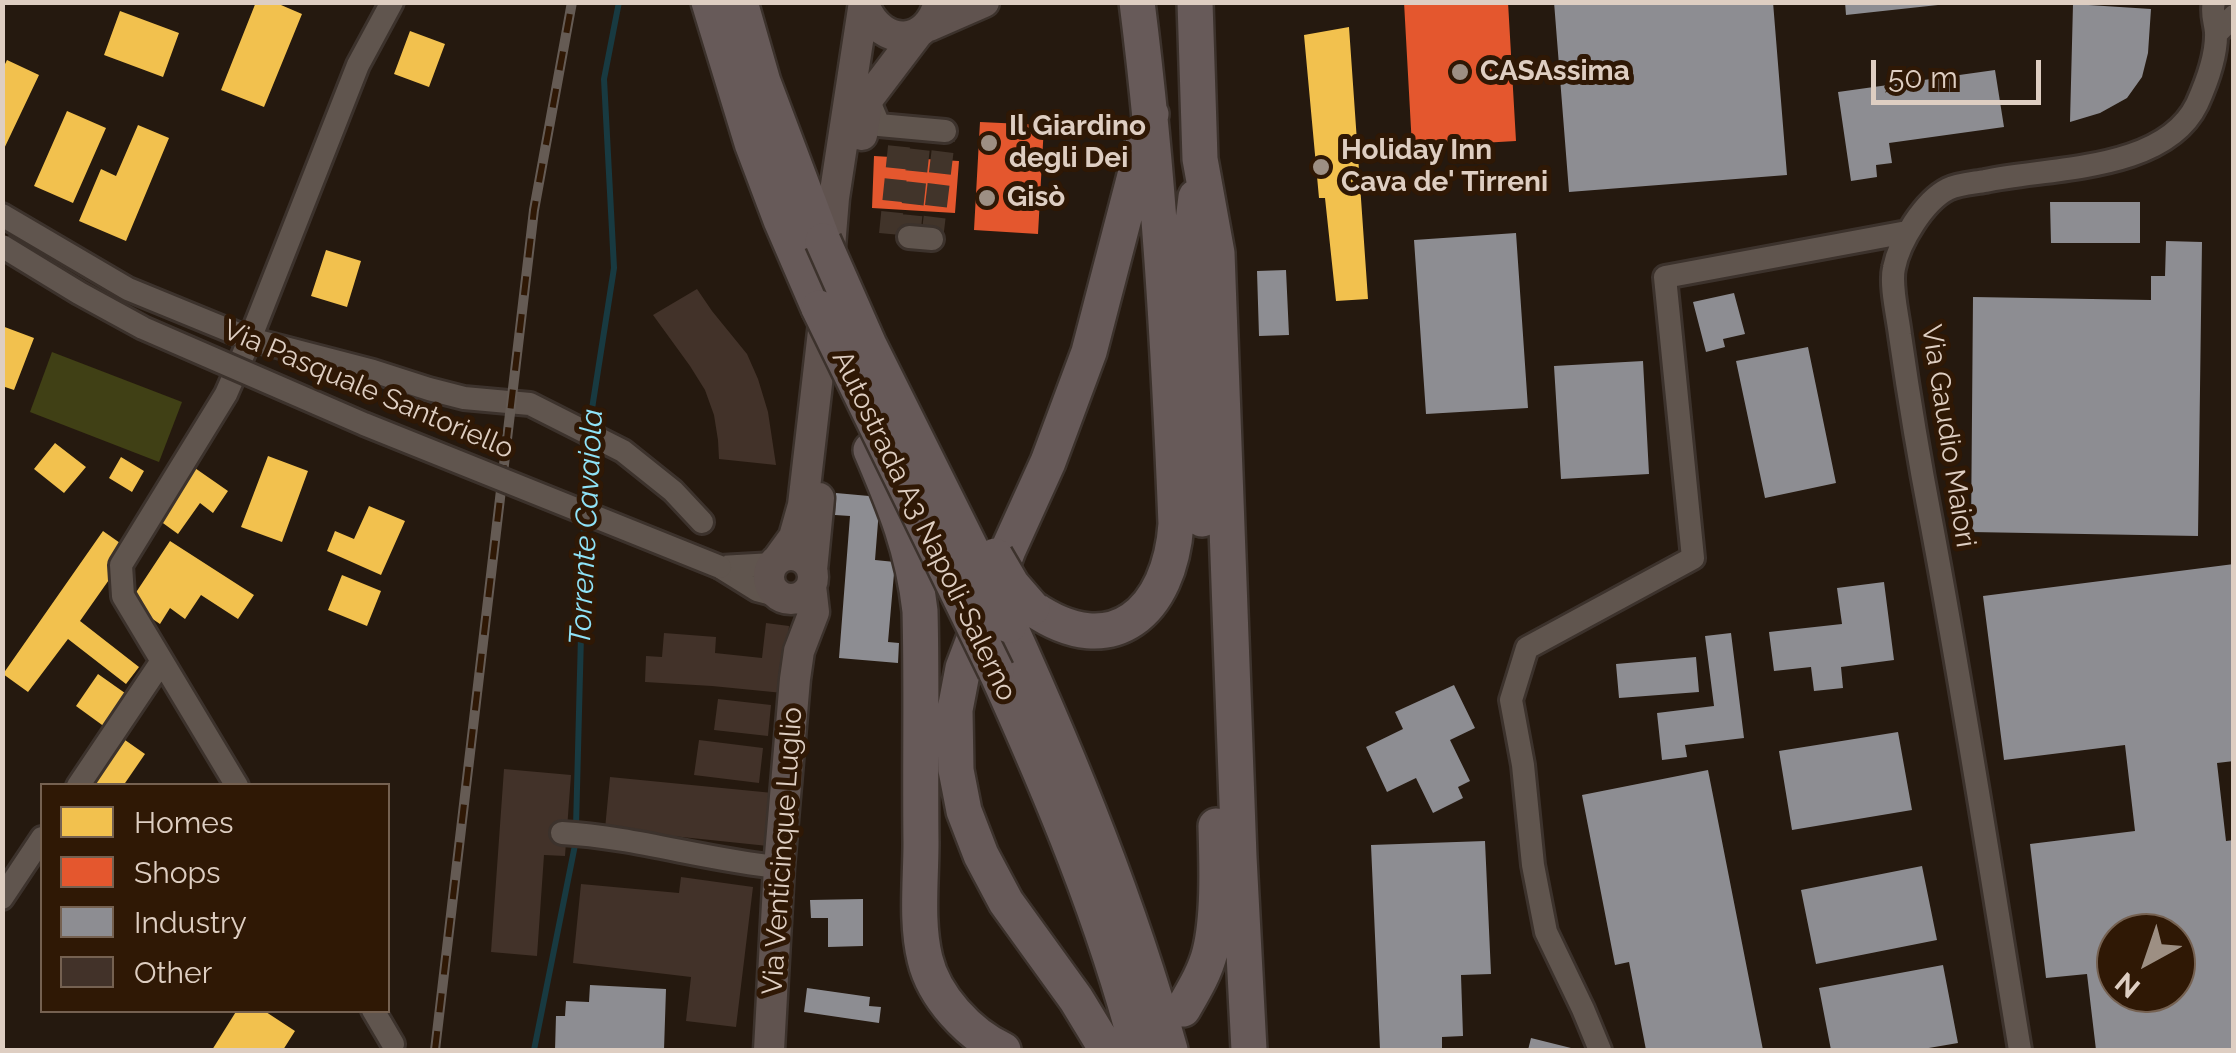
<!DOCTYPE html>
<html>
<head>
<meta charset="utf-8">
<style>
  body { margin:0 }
  #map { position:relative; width:2236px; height:1053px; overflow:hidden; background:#25190f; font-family:Raleway,sans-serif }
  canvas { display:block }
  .frame { position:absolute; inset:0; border:5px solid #decec2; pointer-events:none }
  .legend { position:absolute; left:40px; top:783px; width:350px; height:230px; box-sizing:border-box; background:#2f1805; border:2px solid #756151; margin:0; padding:12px 18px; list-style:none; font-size:30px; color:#decec2 }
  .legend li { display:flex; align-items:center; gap:20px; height:50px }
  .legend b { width:50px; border:2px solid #756151 }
  .north { position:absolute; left:2096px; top:913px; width:100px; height:100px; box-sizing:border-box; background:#2f1805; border:2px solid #756151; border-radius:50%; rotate:220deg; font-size:28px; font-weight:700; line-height:40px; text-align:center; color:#decec2 }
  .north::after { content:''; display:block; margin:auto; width:35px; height:45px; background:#9d8f83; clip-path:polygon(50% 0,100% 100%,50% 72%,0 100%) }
  .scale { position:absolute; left:1871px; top:60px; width:170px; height:45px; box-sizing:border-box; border:5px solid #decec2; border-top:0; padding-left:12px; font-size:30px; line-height:35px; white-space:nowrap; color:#decec2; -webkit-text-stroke:8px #2f1805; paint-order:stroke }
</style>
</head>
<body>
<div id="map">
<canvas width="2236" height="1053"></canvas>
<div class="frame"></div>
<ul class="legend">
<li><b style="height:28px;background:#f2c14e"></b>Homes</li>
<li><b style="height:28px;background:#e4572e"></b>Shops</li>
<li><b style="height:28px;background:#8d8d92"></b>Industry</li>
<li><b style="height:28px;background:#423229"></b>Other</li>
</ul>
<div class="north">N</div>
<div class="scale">50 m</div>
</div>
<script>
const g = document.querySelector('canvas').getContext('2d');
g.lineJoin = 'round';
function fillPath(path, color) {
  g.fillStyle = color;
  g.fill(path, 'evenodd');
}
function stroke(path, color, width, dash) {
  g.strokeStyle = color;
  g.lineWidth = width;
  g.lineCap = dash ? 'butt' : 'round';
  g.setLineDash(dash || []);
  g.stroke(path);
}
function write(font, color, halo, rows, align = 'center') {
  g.font = font + ' Raleway,sans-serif';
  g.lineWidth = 10;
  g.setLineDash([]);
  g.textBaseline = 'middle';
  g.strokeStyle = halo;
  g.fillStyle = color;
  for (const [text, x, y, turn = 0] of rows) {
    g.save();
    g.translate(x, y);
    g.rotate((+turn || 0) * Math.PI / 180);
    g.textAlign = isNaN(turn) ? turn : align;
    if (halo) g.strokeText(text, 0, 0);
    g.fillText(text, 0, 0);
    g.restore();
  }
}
fillPath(new Path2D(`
  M52,352L182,402L159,462L30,412Z`), '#404015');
fillPath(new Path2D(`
  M256,2H274L302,14L264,107L221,90Z
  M120,11L179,33L163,77L104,55Z
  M1349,27L1368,299L1336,301L1325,198H1319L1304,35Z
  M410,31L445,44L429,87L394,74Z
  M7,60L39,75L2,153V70Z
  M67,111L106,128L73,203L34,186Z
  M138,125L169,138L126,241L79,221L101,169L116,176Z
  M326,250L361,261L347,307L311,296Z
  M2,326L34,338L14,390L2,386Z
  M55,443L86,467L64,493L34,469Z
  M268,456L308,471L282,542L241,527Z
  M121,457L144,471L132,492L109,478Z
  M192,466L228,491L213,513L200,503L178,534L156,518Z
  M369,506L405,521L381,575L327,551L335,531L354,539Z
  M103,531L130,550L80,621L139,667L126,684L68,639L28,692L3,674Z
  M170,541L254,595L238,619L201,595L185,619L170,608L160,624L129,603Z
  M342,575L381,591L367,626L328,610Z
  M98,674L132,698L109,730L76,706Z
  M125,740L145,754L123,786H101L96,782Z
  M237,1010H263L295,1031L283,1050H212Z`), '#f2c14e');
fillPath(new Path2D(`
  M1404,2H1508L1516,141L1412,147Z
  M980,122L1044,125L1038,234L974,230Z
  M874,156L959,161L955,213L872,208Z`), '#e4572e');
fillPath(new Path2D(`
  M1554,2H1773L1787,175L1569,192Z
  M1845,2H1938V5L1846,15Z
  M2073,4L2151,9L2148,53L2142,77L2127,98L2100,113L2070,122Z
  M1995,70L2004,127L1889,143L1892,163L1876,165L1877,177L1851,181L1838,92Z
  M2050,202H2140V243H2051Z
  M1516,233L1528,408L1426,414L1414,240Z
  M2166,241L2202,242L2198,536L1971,532L1973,297L2151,300V276H2165Z
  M1286,270L1289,335L1259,336L1257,271Z
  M1734,293L1745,334L1723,339L1725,347L1706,352L1693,302Z
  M1808,347L1836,483L1765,498L1736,361Z
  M1643,361L1649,474L1561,479L1554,366Z
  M836,493L880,497L875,560L895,562L888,642L899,643L898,663L839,658L850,516L835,515Z
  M2234,564V761L2217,763L2226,841L2234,840V1050H2096L2087,974L2046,978L2030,844L2135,831L2125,745L2004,760L1983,596ZM2116,933H2176V993H2116Z
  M1884,582L1894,660L1841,667L1843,688L1814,691L1811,667L1774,671L1769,632L1842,624L1837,588Z
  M1731,633L1744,738L1685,745L1687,757L1662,760L1657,713L1714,706L1705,636Z
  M1696,657L1699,692L1619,698L1616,664Z
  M1454,685L1475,728L1450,740L1470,781L1458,787L1463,798L1433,813L1416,778L1387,792L1366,747L1403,729L1395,712Z
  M1898,732L1912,810L1792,830L1779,751Z
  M1708,770L1763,1050H1646L1629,962L1615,965L1582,795Z
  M1485,841L1491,974L1461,975L1463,1036L1442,1037V1050H1380L1371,845Z
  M1922,866L1937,940L1816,964L1801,890Z
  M863,899V946L828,947V918H811L810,900Z
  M1943,965L1958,1043L1917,1050H1831L1819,988Z
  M590,985L666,989L664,1050H555L556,1016H565L566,1001L589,1002Z
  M807,988L870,997L869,1006L881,1007L879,1023L804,1012Z
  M1531,1038L1575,1049V1050H1528Z`), '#8d8d92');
stroke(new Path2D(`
  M589,428L614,268L604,79L619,2
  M584,507L587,440
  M576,827L584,520
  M534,1050L576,840`), '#183a41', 6);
fillPath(new Path2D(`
  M697,289L712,311L747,354L758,379L768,412L776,465L719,459L718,440L714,415L705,390L690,366L653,315Z
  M766,623L789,626L783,693L712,686L645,682L646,656L662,657L664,633L716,637L715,653L762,658Z
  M718,699L771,705L768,736L714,730Z
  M699,740L763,748L759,783L694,775Z
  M504,769L571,775L565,856L544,855L537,956L491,952Z
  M610,777L773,793L768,846L605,829Z
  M681,877L753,887L736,1027L686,1021L691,977L573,963L581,884L679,893Z`), '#423229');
stroke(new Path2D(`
  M890,234L901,127
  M909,237L921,129
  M932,239L945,131`), '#41342a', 22, [22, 11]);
const minor = new Path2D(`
  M2216,34L2234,16
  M868,99L879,125L945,131
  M2,215L128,289L250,339L373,371L429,389L464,398L530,404L623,451L673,491L702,522
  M909,237L932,239
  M720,567L757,590L780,596
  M720,567L773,564
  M78,786L162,661
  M237,786L123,596L121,565L226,394L250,339L358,65L392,2
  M562,833C635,837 706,860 779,867
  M2,898L42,838
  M373,1010L393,1044
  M1600,1050L1583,1009L1546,932L1533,865L1523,765L1511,700L1527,648L1693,558L1665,277L1907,232
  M2020,1050C1991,874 1964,697 1931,521C1919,459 1909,398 1900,335C1898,317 1890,285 1894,268C1899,242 1924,201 1948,189C1958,184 1974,183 1985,181C2049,167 2164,172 2197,104C2207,82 2217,56 2216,32C2215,21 2211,13 2214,2`);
const major = new Path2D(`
  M865,7C883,48 928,46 939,2
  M929,26L984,2
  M862,135L868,99L918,33
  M829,259L834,198L864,2
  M769 577a22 22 0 1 1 44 0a22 22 0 1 1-44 0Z
  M778,559L794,537L803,505L825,314
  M812,570L819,498
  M769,1050L779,867L795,679L799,651L814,612L811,586`);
const highway = new Path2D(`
  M709,2L752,143L781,220L819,308
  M740,2L763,82L823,241
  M1195,2L1200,159L1217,253L1239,857L1249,1050
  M1196,197L1189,254L1195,335L1202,519
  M871,450C895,506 913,549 920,611C922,688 920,766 921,843C921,880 916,923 925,959C934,997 969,1034 1003,1050
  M1032,608C1113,664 1170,611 1176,524C1169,349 1159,176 1137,2
  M1009,625C1072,764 1129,903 1170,1050
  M996,671C1052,795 1104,919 1138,1050
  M1183,1009C1194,990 1205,972 1210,952C1219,916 1217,863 1216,826
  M1107,1050L1076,999L1006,902L981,855L964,811L956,770L955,710L963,668L1008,550L1048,462L1089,352L1151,114`);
stroke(minor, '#3c322c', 28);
stroke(major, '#3c322c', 35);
stroke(highway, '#3c322c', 40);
stroke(minor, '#60554e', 22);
stroke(major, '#60534f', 30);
stroke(highway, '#675a59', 35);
const rail = new Path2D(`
  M435,1050L534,210L572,2`);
stroke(rail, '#655b54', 10);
stroke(rail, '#2f1805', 6, [19]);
const minorBridge = new Path2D(`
  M2,246L79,293L143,328L364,424L720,567`);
const highwayBridge = new Path2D(`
  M823,241L869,345L1009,625
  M819,308L996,671
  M995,556L1012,585L1032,608`);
stroke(minorBridge, '#3c322c', 28, []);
stroke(highwayBridge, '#3c322c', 40, []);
stroke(minorBridge, '#60554e', 22);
stroke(highwayBridge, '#675a59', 35);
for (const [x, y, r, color] of [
  [1460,72,10,"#9d8f83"],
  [989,143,10,"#9d8f83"],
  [1321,167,10,"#9d8f83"],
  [987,198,10,"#9d8f83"]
]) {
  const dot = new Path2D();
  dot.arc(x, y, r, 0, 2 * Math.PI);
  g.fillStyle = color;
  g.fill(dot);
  stroke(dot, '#2f1805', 4);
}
write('bold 28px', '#decec2', '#2f1805', [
  ["CASAssima",1480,72],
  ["Il Giardino",1009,127],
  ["degli Dei",1009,159],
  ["Holiday Inn",1341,151],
  ["Cava de' Tirreni",1341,183],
  ["Gisò",1007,198]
], 'left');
write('28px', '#decec2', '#2f1805', [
  ["Via Pasquale Santoriello",368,390,23],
  ["Via Gaudio Maiori",1948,436,81],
  ["Autostrada A3 Napoli-Salerno",924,526,64],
  ["Via Venticinque Luglio",783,851,-86]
]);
write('italic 30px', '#8fe3f8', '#2f1805', [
  ["Torrente Cavaiola",587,527,-87]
]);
</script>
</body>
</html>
